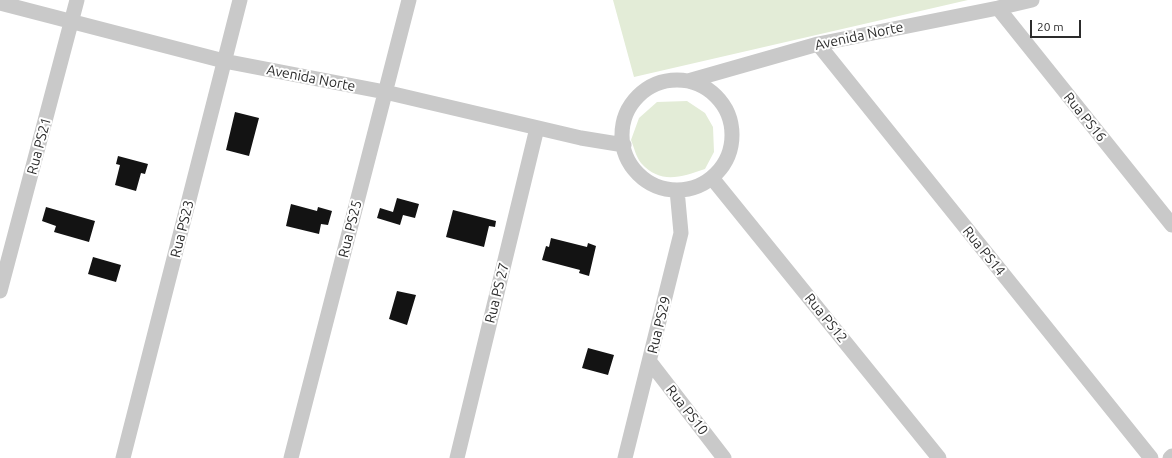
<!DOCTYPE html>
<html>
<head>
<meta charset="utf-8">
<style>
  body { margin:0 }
  #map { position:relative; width:1172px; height:458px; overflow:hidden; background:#fff; font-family:Ubuntu,sans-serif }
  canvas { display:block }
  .scale { position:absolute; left:1030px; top:20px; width:51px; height:18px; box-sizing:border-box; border:2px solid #2c2c2c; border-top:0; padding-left:5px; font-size:12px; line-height:14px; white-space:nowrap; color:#2c2c2c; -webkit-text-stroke:3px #fff; paint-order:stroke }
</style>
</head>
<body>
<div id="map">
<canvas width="1172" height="458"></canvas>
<div class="scale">20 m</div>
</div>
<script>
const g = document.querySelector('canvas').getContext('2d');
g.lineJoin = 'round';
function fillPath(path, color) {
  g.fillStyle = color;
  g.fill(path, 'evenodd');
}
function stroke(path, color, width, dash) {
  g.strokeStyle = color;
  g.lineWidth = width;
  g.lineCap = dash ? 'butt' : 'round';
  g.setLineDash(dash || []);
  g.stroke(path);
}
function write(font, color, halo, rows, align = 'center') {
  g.font = font + ' Ubuntu,sans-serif';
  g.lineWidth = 4;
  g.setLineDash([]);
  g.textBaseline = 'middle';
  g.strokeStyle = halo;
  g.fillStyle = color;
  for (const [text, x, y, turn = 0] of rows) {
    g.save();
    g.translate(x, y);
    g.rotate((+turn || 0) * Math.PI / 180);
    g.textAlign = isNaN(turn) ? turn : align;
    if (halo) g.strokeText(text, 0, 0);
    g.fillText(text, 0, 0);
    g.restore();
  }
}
fillPath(new Path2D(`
  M613,0H968L634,77Z
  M687,101L705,113L713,127L714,152L705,169C681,177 661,185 641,163C636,157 634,147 631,140L639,118L657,102Z`), '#e3ecd7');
fillPath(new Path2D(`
  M235,112L259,118L249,156L226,150Z
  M118,156L148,164L145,174L141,173L136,191L115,185L120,165L116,164Z
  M397,198L419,204L415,218L403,215L400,225L377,218L380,208L393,212Z
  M291,204L317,211L318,207L332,211L328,225L321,224L319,234L286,226Z
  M46,207L95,221L89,242L54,232L56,226L42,221Z
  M453,210L496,221L495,227L489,226L484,247L446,237Z
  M551,238L587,247L588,243L596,246L589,276L579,273L580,270L542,260L546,246L549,247Z
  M93,257L121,265L116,282L88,274Z
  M397,291L416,295L407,325L389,319Z
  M588,348L614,355L608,375L582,368Z`), '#131313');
stroke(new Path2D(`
  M0,3L224,61L385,92L581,138L624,145
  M998,8L1172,225
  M818,44L1151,458
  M622 135a55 55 0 1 1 110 0a55 55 0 1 1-110 0Z
  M688,81L818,44L998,8L1032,0
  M712,178L939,458
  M0,291L77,0
  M650,362L724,458
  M123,458L240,0
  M291,458L409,0
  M457,458L537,128
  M625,458L681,233L677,190
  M1170,458L1172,456`), '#c9c9c9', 15);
write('14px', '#2c2c2c', '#fff', [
  ["Avenida Norte",859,36,-12],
  ["Avenida Norte",311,78,11],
  ["Rua PS16",1085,117,51],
  ["Rua PS21",39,146,-75],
  ["Rua PS23",182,229,-76],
  ["Rua PS25",350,229,-76],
  ["Rua PS14",984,251,51],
  ["Rua PS 27",497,293,-76],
  ["Rua PS12",826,318,51],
  ["Rua PS29",659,325,-76],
  ["Rua PS10",687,410,52]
]);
</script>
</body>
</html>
